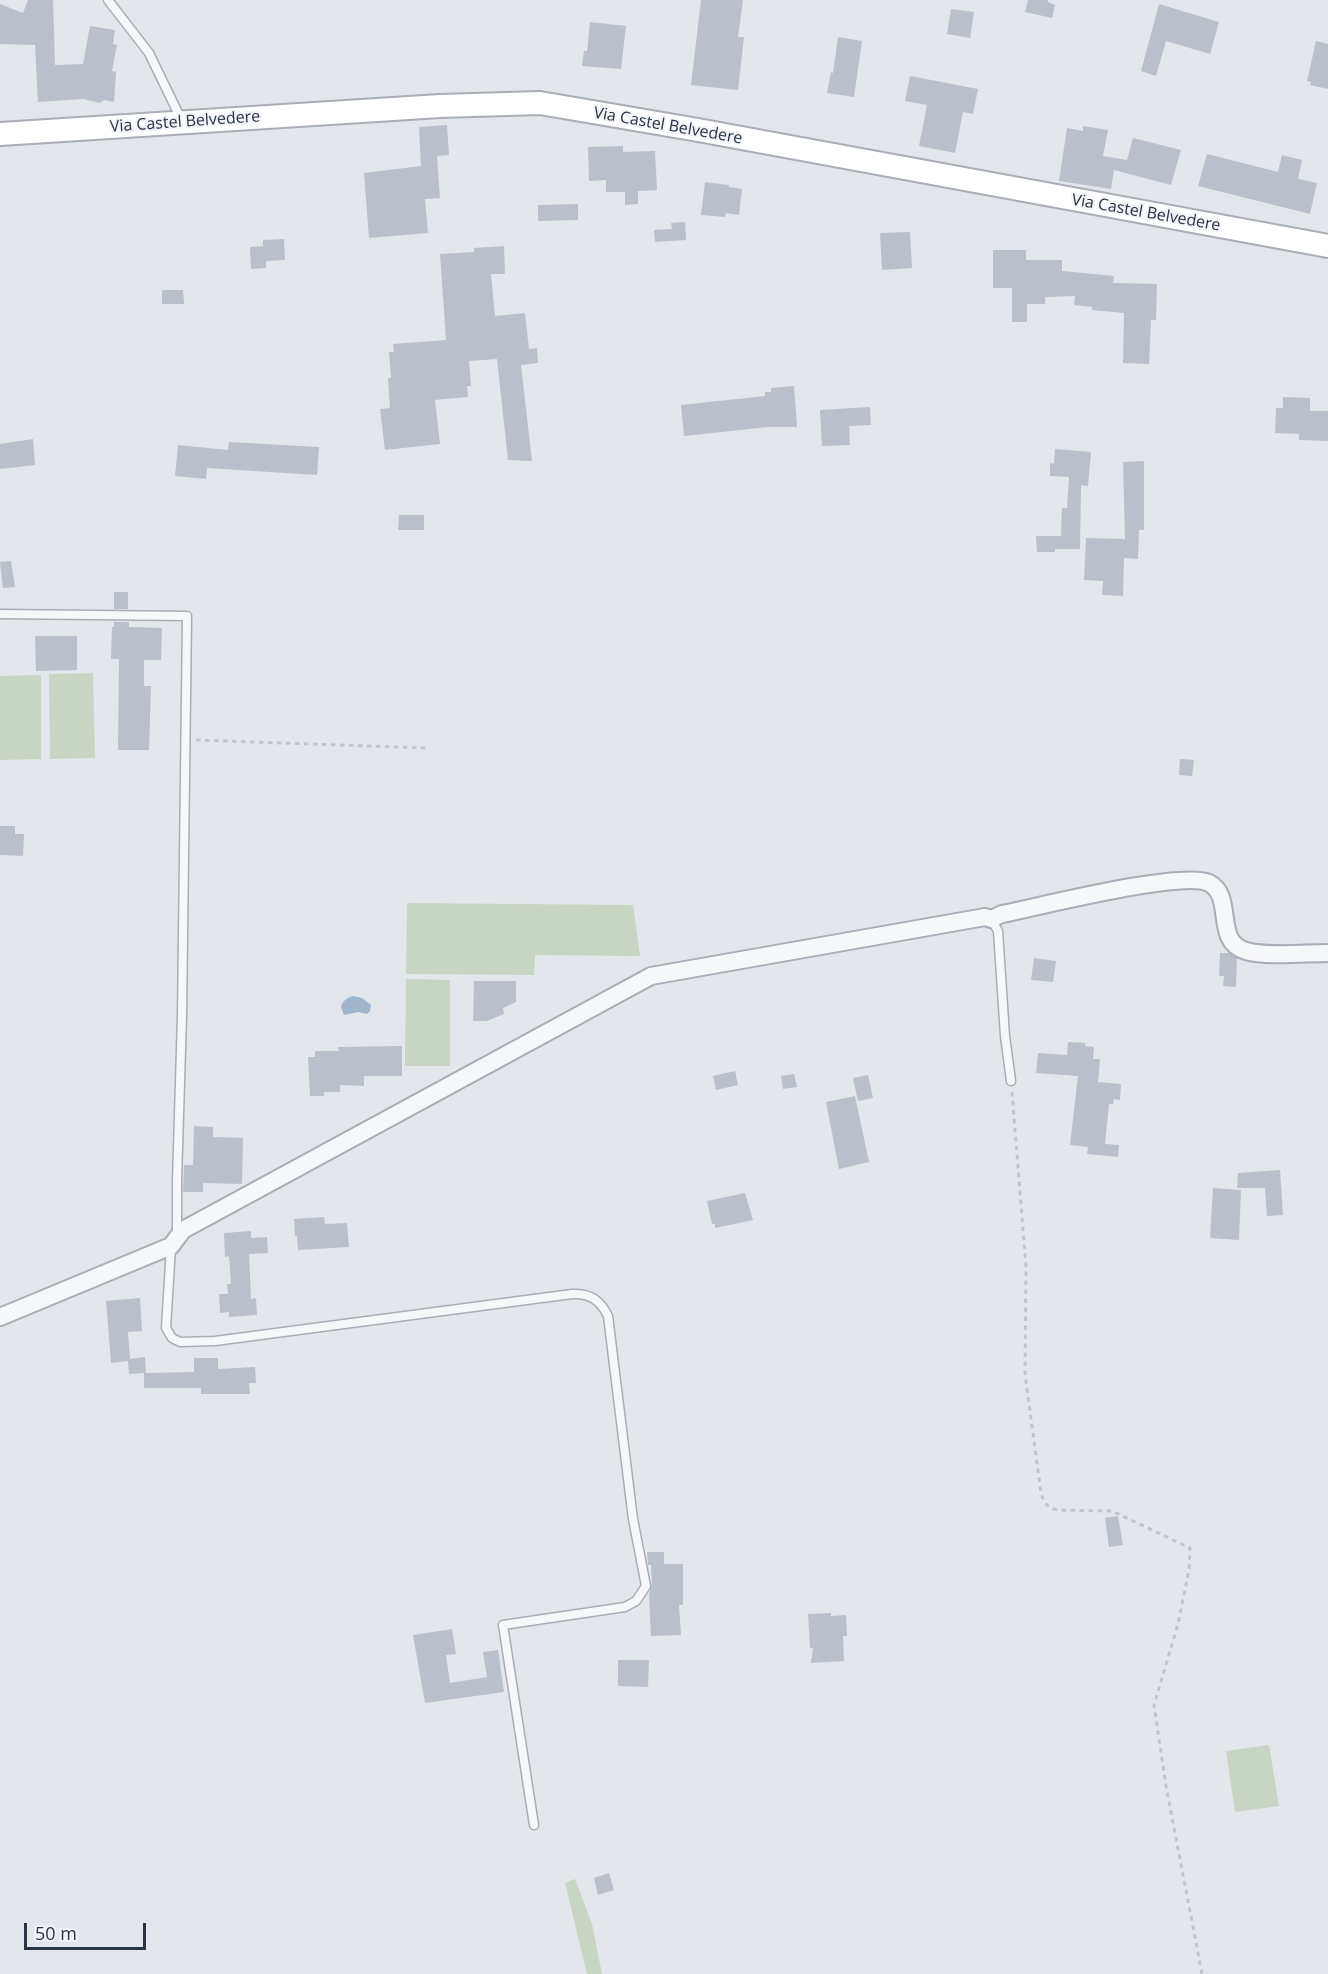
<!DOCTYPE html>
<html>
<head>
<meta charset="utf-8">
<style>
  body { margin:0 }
  #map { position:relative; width:1328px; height:1974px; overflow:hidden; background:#e3e6eb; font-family:"Open Sans",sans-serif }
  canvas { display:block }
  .scale { position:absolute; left:24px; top:1923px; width:122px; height:27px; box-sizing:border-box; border:3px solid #2a3444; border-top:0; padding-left:8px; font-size:18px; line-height:21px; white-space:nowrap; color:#2a3444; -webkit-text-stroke:4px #f3f5f8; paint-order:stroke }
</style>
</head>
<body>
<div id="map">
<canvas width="1328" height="1974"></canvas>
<div class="scale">50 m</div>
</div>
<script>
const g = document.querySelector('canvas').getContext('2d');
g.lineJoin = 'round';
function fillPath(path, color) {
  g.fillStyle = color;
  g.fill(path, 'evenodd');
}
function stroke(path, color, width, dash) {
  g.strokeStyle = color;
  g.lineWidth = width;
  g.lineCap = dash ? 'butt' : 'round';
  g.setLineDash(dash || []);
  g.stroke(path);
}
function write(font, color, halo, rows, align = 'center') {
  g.font = font + ' "Open Sans",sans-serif';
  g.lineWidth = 4.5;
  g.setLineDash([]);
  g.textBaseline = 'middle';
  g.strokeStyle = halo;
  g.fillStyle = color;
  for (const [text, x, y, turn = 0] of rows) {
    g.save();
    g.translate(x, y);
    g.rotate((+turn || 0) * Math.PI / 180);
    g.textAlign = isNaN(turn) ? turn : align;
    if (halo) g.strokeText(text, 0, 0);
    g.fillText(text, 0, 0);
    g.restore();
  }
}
fillPath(new Path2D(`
  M93,673L95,758L50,759L49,674Z
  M41,675V759L0,760V676Z
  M407,903L633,905L640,956L535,955L534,975L406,974Z
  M406,979L450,980V1066H405Z
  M1269,1745L1279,1806L1235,1812L1226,1751Z
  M575,1879L592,1924L602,1974H587L565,1883Z`), '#c9d5c4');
fillPath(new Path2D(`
  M353,996L362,998L371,1005L370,1011L367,1014L358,1012L344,1015L341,1007C343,1000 347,998 353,996Z`), '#9eb5cb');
fillPath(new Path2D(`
  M28,0H53L55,65L83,64L90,26L115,30L113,44L117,45L112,71L116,72L114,102L104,100L100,103L83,99L38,102L35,45L0,44V4L23,13Z
  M701,0H743L738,37H744L738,90L691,85Z
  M1028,0H1048V2L1055,5L1052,18L1025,12Z
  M1159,4L1219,22L1210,54L1166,41L1156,76L1141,71Z
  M951,9L974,12L970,38L947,34Z
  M590,22L626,26L621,69L582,66L584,51H587Z
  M838,37L862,41L854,97L827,93L831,72L833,73Z
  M1316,41L1328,44V89L1310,85L1311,82L1307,81Z
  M910,76L978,89L973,114L963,112L955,153L919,146L927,105L905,101Z
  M447,125L449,155L437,156L440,198L425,199L428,233L369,238L364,173L421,166L419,127Z
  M1083,126L1108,130L1103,156L1127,160L1133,138L1181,150L1171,185L1114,170L1111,189L1059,181L1067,128L1083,131Z
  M623,146V152L655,151L657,190L638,191V204L625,205V192H606V180L589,181L588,147Z
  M1207,154L1278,172L1282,155L1302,160L1298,179L1317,183L1310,214L1198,186Z
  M705,182L729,185V187L742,189L739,215L726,213L725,217L701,215Z
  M578,204V220L538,221V205Z
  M685,222L686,240L655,242L654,230L672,229L671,223Z
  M910,232L912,268L882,270L880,233Z
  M284,239L285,260L266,261V268L251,269L250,247L263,246V240Z
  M504,246L505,274H491L495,316L525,313L529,349L537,348L538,363L521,365L532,461L508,460L497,359L469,361L471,386H467L468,397L435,400L440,444L385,450L380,409L390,408L388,378H391L389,352H394L393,344L446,340L440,254L474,252V248Z
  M993,250H1026V260H1062V271L1114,276L1113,283L1157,284L1156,320H1151L1149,364L1123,363L1124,313L1092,310V307L1074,305L1075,296L1045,297V304H1027V322H1012V288H993Z
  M162,290H183L184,304H162Z
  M794,386L797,427H768L684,436L681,405L765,396V392H771V388Z
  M1283,397L1310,398V411H1328V441L1299,440V434L1275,433L1276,408H1283Z
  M870,407L871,425L849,426L850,445L822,446L820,410Z
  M33,439L35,465L0,469V444Z
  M229,442L319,447L317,475L207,468L206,479L175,476L178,445L228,450Z
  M1055,449L1091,452L1088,486L1081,485L1080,549H1055V552H1037L1036,536H1061L1062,508H1067L1069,477L1050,476V463L1054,464Z
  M1144,461V530H1139L1138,559L1124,558L1123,596L1102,595L1103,581L1084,580L1086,538L1125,539L1123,462Z
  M399,515H424V530H398Z
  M11,561L15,587L3,588L0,562Z
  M114,592H128V609H114Z
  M114,622H129V627L162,628L161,660H144V686H151L149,750H118L119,659H111L112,627H114Z
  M35,636H77V670L36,671Z
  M1180,759L1194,760L1192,776L1179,775Z
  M0,826H15V834H24L23,856L0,855Z
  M1220,953H1228L1237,958L1236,987L1223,986L1224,976H1219Z
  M1034,958L1056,961L1053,982L1031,980Z
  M474,981H516V1002L503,1008L504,1014L487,1021H473Z
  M1068,1042L1085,1043V1046L1094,1047L1093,1059H1100L1098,1082L1121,1084L1120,1100L1114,1099L1113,1104H1109L1105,1144L1119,1145L1118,1157L1087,1154L1088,1147L1070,1145L1078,1076L1036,1073L1038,1053L1067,1055Z
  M402,1046V1076H364V1086L340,1085V1092H324V1096H310L308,1057H315V1051H339L338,1047Z
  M735,1071L738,1085L716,1090L713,1076Z
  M794,1074L797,1087L783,1089L781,1076Z
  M868,1075L873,1098L858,1101L853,1078Z
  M855,1096L869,1162L839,1169L826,1102Z
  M194,1126L213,1127V1137L243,1138L242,1184L203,1183V1192H183L184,1165H193Z
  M1280,1170L1283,1215L1267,1216L1265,1188H1237L1238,1173Z
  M1213,1188L1241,1190L1239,1240L1210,1238Z
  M745,1193L753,1220L715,1228V1224H712L707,1201Z
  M324,1217L325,1224L347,1223L349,1247L298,1250L297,1236H295L294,1219Z
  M251,1231V1238L267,1237L268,1253L249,1254L251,1299L256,1298L257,1315L229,1317V1312L220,1313L219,1294H228L227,1284H231L229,1256L225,1257L224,1233Z
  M140,1298L142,1331L128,1332L130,1359L145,1357L146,1373L194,1372V1358H218V1369L255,1367L256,1383H249L250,1394H201V1388H144V1373L129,1374L128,1361L111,1363L106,1301Z
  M1118,1516L1123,1545L1109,1547L1105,1518Z
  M647,1552H664V1564H683V1605H679L681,1635L651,1636L649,1594L652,1585L651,1565H648Z
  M831,1613V1616L846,1615L847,1636H843L844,1661L811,1663L813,1648H810L808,1614Z
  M452,1629L456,1654L446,1655L450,1683L487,1677L483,1652L498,1650L504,1692L425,1703L413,1635Z
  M618,1660H649L648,1687L618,1686Z
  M609,1873L614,1890L598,1895L594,1878Z`), '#bac0c9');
const lane = new Path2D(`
  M108,0L149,53L181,119
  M0,614L187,616L182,1016L177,1181V1236
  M991,919L998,931L1005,1036L1011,1081
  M171,1247L166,1328L172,1338L180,1342L215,1341L572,1294C590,1293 600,1300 608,1316L633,1519L646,1586L636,1601L625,1607L503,1625L534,1825`);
const street = new Path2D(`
  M0,1317L171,1246L183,1230L651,976L985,917L991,919L1002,914C1038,907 1183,870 1209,883C1235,896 1213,942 1246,951C1267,957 1305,953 1328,953`);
const secondary = new Path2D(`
  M0,134L440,106L540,103L698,130L1328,246`);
stroke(lane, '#a8adb6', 11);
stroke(street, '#a8adb6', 20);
stroke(secondary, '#a8adb6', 26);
stroke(new Path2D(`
  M196,740L426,748
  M1012,1092L1026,1267L1025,1374L1041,1493C1044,1503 1047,1508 1058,1510L1112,1511L1190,1548L1189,1570L1178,1624L1154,1705L1166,1786L1202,1974`), '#c1c4ca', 3, [4.5, 4.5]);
stroke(lane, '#f6f7f9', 8);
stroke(street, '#f6f7f9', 16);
stroke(secondary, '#fff', 22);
write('16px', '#2a3444', '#f3f5f8', [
  ["Via Castel Belvedere",185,122,-4],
  ["Via Castel Belvedere",668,126,10],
  ["Via Castel Belvedere",1146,213,10]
]);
</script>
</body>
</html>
